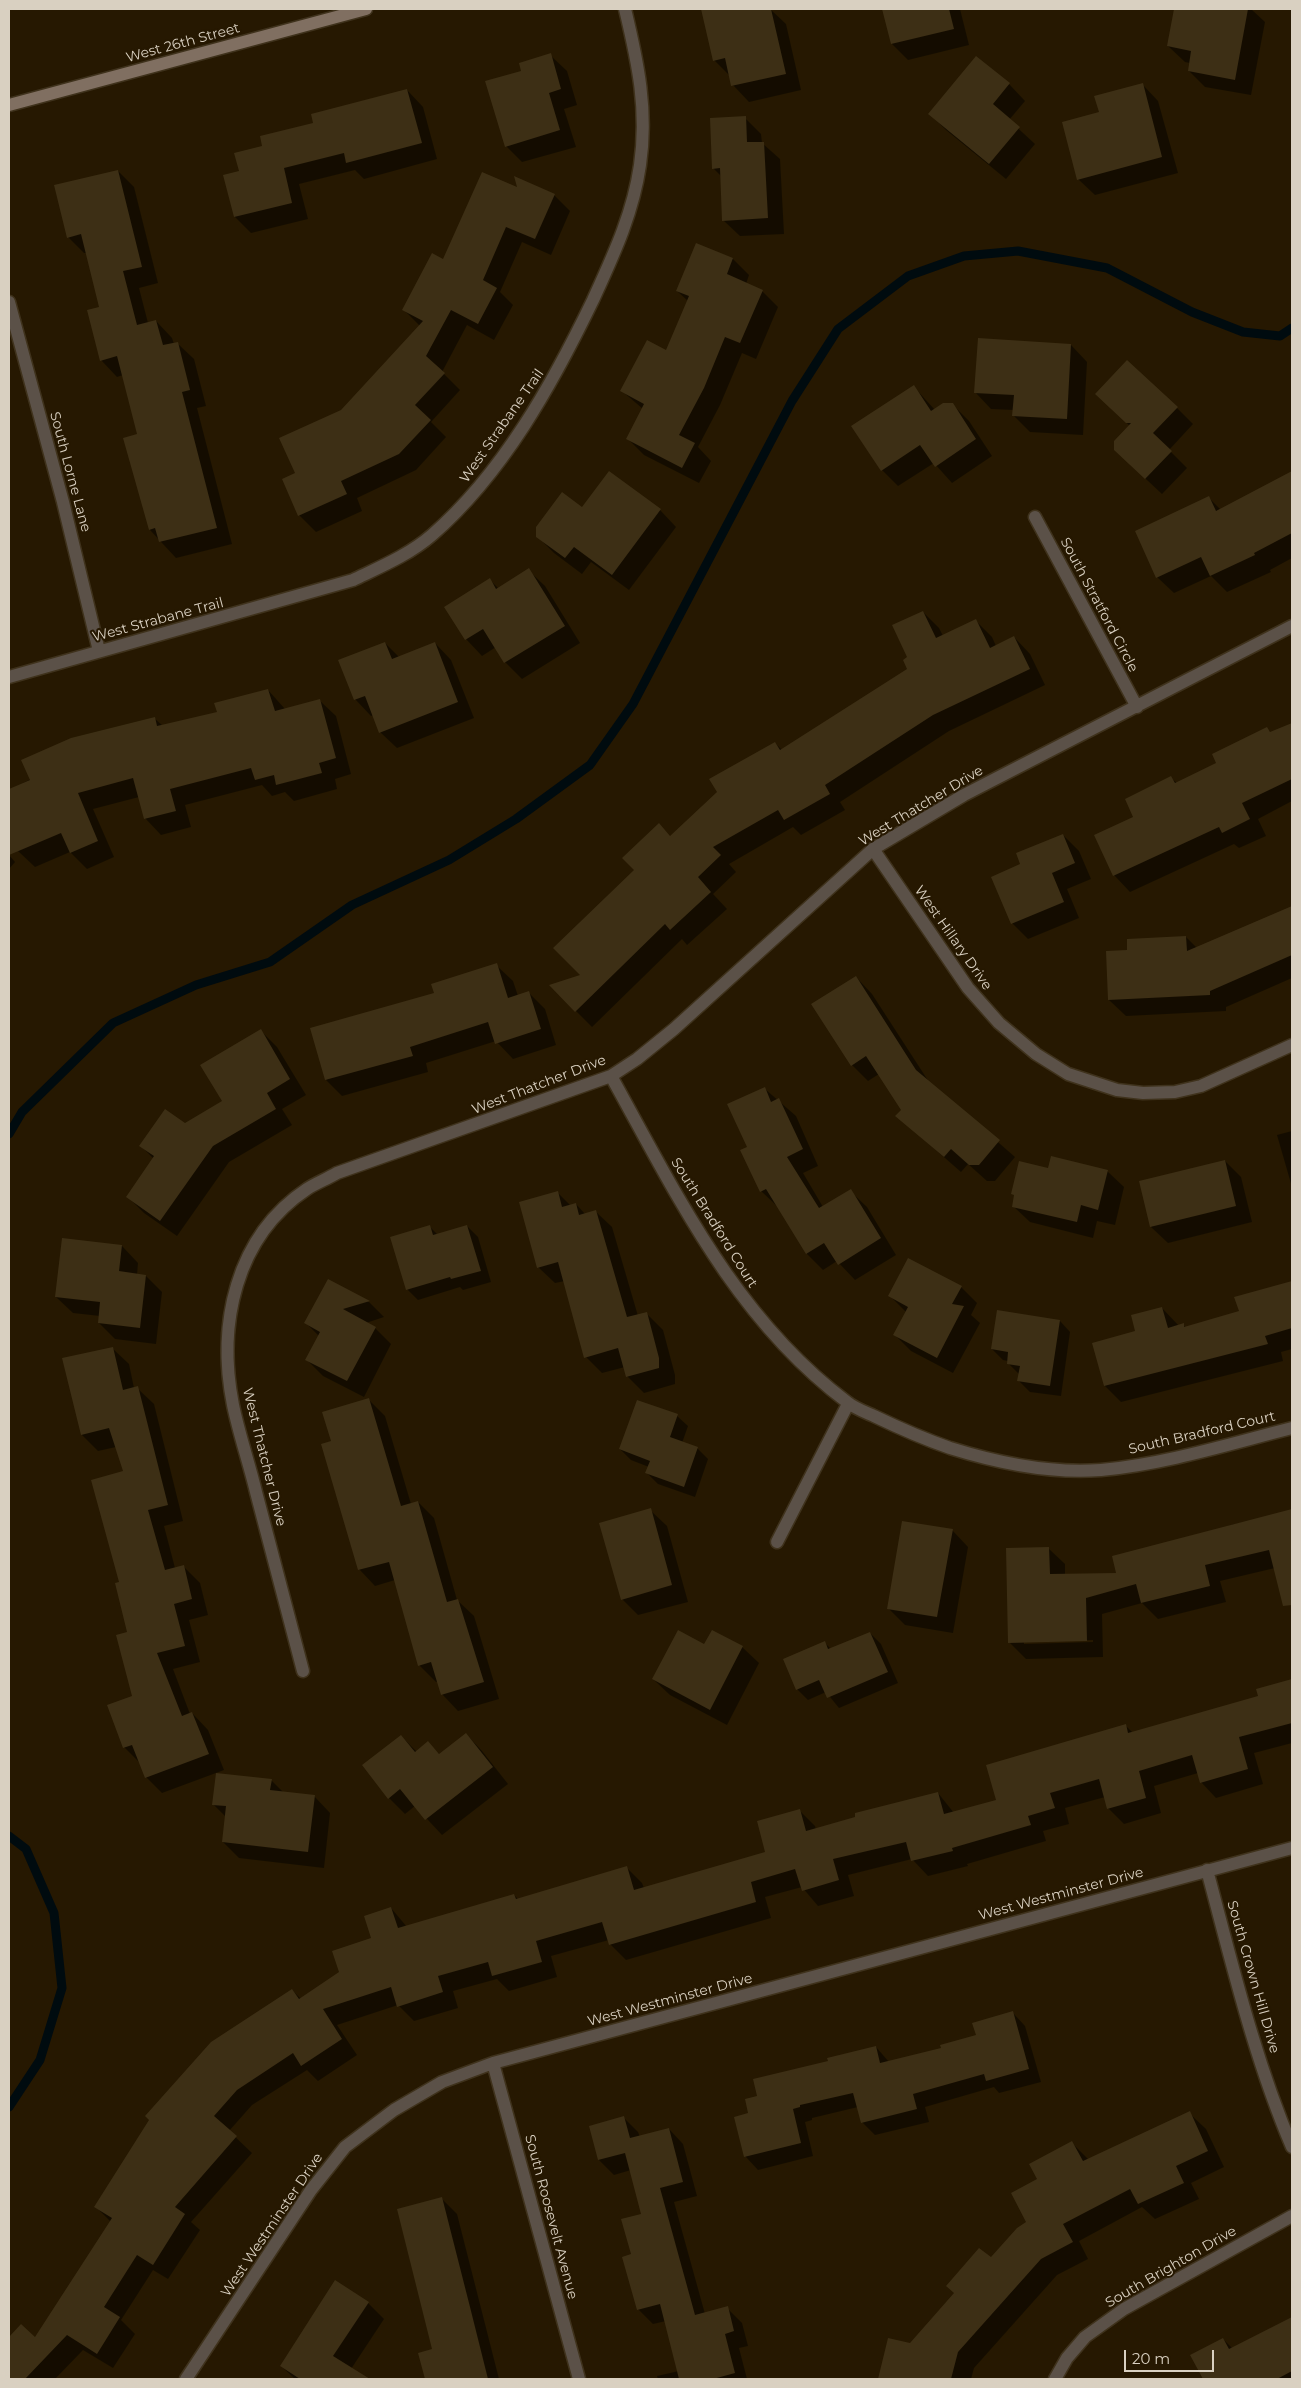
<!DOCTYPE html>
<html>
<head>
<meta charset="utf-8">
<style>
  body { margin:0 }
  #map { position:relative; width:1301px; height:2388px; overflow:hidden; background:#261801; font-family:Montserrat,sans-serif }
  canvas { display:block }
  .frame { position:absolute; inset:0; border:10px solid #d9d0c1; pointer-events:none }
  .scale { position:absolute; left:1124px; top:2350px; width:90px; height:22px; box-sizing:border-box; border:2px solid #d9d0c1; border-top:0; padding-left:6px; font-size:15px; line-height:18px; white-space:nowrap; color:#d9d0c1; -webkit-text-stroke:4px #261801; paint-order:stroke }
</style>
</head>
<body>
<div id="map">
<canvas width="1301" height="2388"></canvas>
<div class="frame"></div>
<div class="scale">20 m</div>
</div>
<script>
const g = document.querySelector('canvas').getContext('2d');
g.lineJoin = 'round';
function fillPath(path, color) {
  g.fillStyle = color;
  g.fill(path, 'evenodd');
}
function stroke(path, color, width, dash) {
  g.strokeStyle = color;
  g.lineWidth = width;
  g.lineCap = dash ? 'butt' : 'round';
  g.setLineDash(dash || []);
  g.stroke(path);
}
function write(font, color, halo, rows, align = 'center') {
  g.font = font + ' Montserrat,sans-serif';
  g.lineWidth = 4;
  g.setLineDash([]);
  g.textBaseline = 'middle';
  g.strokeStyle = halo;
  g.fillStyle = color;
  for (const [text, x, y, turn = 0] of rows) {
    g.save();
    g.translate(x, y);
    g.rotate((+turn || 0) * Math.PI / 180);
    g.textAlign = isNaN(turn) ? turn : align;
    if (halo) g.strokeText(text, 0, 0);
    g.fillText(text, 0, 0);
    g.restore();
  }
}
fillPath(new Path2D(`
  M702,9H750L753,12L770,9L786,24L801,90L749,102L733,85L731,77L714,60Z
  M884,9H960L969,45L908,60L892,44Z
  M1175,9H1251L1265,22L1251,95L1205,87L1189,71L1190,63L1185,62L1168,46Z
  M550,55L567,71L577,105L564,109L576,147L522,162L506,146L523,72Z
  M1009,84L1025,101L1009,120L1035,144L1006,179L946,130L930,114Z
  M1142,84L1158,101L1178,173L1095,195L1078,179Z
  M407,90L423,107L437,159L364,179L355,170L299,184L308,219L251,233L235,217L240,172L264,147L315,124Z
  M745,118L761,134L762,143L780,159L784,234L740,236L723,220L721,176L713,168Z
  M118,171L134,187L158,283L139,288L148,323L156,321L172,338L174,344L177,343L194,359L206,406L197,408L232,544L176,558L150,530L138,435L123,375L117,377L101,360L100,308L87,253H84L68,237Z
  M519,189L554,195L570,211L551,255L522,242L500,292L513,305L494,340L467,325L442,372L460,390L431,422L446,437L416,470L357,498L362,511L316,532L299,515L296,474L342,411L420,326L403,309L444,260Z
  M697,244L733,259L749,275L746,284L762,291L778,307L756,359L742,353L720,405L698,447L711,461L699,483L644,455L627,438L643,409L622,391L667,352L688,301L677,291Z
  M979,339L1071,345L1087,362L1083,435L1030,432L1013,415L1014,410L991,409L975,392Z
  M914,387L935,410L952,404L969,421L992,456L952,483L934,463L898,486L882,470Z
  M1177,408L1193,424L1169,450L1187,468L1162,494L1132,466L1130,426L1113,410Z
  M1292,472V558L1270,570L1271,572L1227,592L1211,576L1174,593L1157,577L1209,498L1221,510Z
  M609,473L660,510L676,527L629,590L591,562L582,574L554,553L537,536L583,509Z
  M528,570L545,586L580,643L522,679L505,662L496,647L482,656L466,639L490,580L499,589Z
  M923,612L939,628L943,636L976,621L992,637L996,646L1014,637L1030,654L1045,685L949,731L840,802L845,810L801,835L793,827L729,864L736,872L713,894L727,909L687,945L682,939L592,1027L551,986L582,976L671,837L775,743L782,750L909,669V658Z
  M385,643L399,657L435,643L451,660L474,718L397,748L380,732L374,715L371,716L355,699Z
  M268,690L285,709L319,700L336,716L351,774L335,779L337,789L294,801L285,792L272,796L262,785L185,805L191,827L161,835L145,818L139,797L93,809L114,857L87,869L70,852L35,867L18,851L9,828V790L154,718L163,726L218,713Z
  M1292,724V801L1258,819L1266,836L1239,848L1234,844L1130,892L1114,875L1135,818L1171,778L1177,783L1218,764L1267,729L1271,733Z
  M1063,835L1079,851L1091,879L1067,889L1079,918L1028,939L1012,923L1022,865Z
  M9,855L15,862L9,869Z
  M1292,907V978L1226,1007V1011L1126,1016L1109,1000L1129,951L1186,937L1197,948Z
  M496,965L513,981L518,996L529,993L545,1009L556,1045L513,1059L496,1041L426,1063L428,1072L342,1096L326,1080L436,994Z
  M856,977L872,994L929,1082L1015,1157L995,1181H987L968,1164L961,1172L897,1116L903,1110L879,1074L868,1081L852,1065Z
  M261,1031L277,1047L306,1095L282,1109L292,1125L229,1162L177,1236L144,1213L128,1197L154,1159L141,1146L185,1125L224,1102Z
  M765,1089L796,1116L818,1166L803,1173L823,1207L850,1191L867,1207L896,1255L855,1280L837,1261L823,1270L807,1254L778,1207L761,1191L748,1148Z
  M1292,1131V1187L1277,1135Z
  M1225,1161L1241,1177L1252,1222L1168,1243L1151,1227Z
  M1049,1169L1107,1171L1124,1187L1115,1225L1097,1221L1093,1238L1030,1222L1013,1206Z
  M558,1193L571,1206L576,1204L585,1214L595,1211L612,1227L638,1316L646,1313L663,1330L675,1375V1384L644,1393L627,1376L625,1367L602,1373L586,1357L565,1281L555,1283L538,1267Z
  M429,1226L438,1235L467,1226L478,1237L491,1282L463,1290L460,1287L418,1300L407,1289Z
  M63,1240L122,1246L138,1263L137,1275L146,1276L162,1292L156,1344L115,1339L99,1323L100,1316L73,1313L56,1297Z
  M328,1281L369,1302L384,1317L366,1323L375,1328L391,1344L364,1397L323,1376L306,1359L319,1336L306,1323Z
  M1292,1282V1349L1281,1352L1283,1361L1121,1402L1105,1386L1137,1332L1162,1308L1179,1326L1183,1325L1186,1328L1240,1312L1236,1298Z
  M961,1287L977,1303L971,1315L980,1323L953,1373L911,1351L895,1335L906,1312L889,1295Z
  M1060,1321L1070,1332L1061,1396L1030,1392L1019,1381V1374L1008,1363V1361L1003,1360L992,1349Z
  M112,1348L129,1364L134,1388H137L154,1404L183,1521L164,1526L175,1568L183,1566L200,1583L208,1615L189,1620L200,1662L173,1669L190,1714L192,1713L208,1730L224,1770L162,1793L146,1777L141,1764L124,1747L133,1697L129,1633L121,1583L124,1472L116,1447L98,1451L82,1435Z
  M369,1400L385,1416L411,1504L418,1502L434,1518L457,1600L474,1616L499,1699L458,1711L442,1694L438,1681L436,1682L420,1666L395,1580L375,1586L359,1569L332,1442Z
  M677,1416L688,1426L682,1443L697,1448L708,1459L695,1497L658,1484L647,1473L649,1467L631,1460L620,1449Z
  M650,1510L667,1526L688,1602L638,1615L622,1599Z
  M1292,1511V1599L1279,1586L1275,1568L1220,1581L1226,1602L1158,1619L1142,1603L1102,1614L1103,1657L1026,1659L1010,1643L1048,1548L1065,1564V1575L1118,1574L1231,1525ZM1093,1640V1642L1024,1644V1642Z
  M952,1530L968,1547L953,1633L905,1625L888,1608Z
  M870,1633L881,1644L898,1683L839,1708L826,1692L808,1700L797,1689L824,1642L831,1649Z
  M705,1645L742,1647L759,1663L727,1725L670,1695L653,1679Z
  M1292,1681V1743L1254,1753L1263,1784L1216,1798L1201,1782L1198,1773L1154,1786L1161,1813L1124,1824L1108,1808L1105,1797L1065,1808L1069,1824L1043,1831L1046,1841L967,1864L968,1866L928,1876L912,1859L848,1875L854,1896L818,1906L802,1887L765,1897L771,1918L626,1960L610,1944L609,1940L551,1956L557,1977L509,1991L497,1979L453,1991L458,2008L414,2021L398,2005L337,2025L357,2055L318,2081L307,2070L252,2105L229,2131L252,2153L191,2222L200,2230L168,2279L153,2270L121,2320L135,2334L113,2368L83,2350L55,2379H9V2339L21,2326L36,2339L111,2222L95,2206L292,1990L301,1999L341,1973L373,1939L391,1908L407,1927L514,1895L518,1899L627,1868L642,1883L644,1888L767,1853L799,1810L815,1826L816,1830L938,1793L954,1813L998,1801L1125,1725L1133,1733L1260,1697L1258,1690Z
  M466,1734L482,1751L508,1784L442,1835L415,1806L405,1814L389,1798L401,1736L417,1752L428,1743L440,1755Z
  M271,1780L284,1793L314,1796L330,1813L324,1868L239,1858L223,1842L226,1817L213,1804Z
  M1013,2013L1025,2026L1041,2082L999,2093L994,2087L925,2107L929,2122L875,2135L862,2122L858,2107L812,2118V2120L805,2122L813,2156L758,2170L746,2157L736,2118L750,2114L758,2097L829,2062L876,2047L889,2062L943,2049L977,2036Z
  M1189,2113L1206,2129L1224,2167L1191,2183L1199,2199L1155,2219L1142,2207L1079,2241L1088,2259L1057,2275L974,2368L971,2379H879L889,2340L910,2345L991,2259L1028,2223L1039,2179L1072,2143L1089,2160Z
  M624,2118L638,2132L640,2137L669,2129L683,2144L697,2196L674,2202L705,2314L727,2308L742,2323L748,2346L739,2348L747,2379H658L657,2376L679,2371L666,2321L653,2324L638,2309L632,2255L642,2214L631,2170L614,2175L599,2160L590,2126Z
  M442,2199L457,2214L499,2379H426L419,2354L434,2350Z
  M368,2303L384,2319L351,2369L363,2379H295L281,2366Z
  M1286,2321L1292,2327V2379H1204L1192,2356L1223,2339L1233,2349Z`), '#0007');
stroke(new Path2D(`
  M9,1134L22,1112L113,1023L196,985L270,962L352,905L449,860L516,819L590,765L633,704L792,401L838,329L908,276L964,256L1018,251L1107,268L1192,312L1243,332L1280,336L1292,328
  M9,1836L26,1849L54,1913L62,1988L40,2060L9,2107`), '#000b0f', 9);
fillPath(new Path2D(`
  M701,9H771L786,74L731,86L725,58L713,61Z
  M882,9H949L954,29L891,44Z
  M1174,9H1248L1235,80L1188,71L1191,51L1167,46Z
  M551,53L561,89L549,93L560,130L505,147L485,81L521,71L519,63Z
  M976,56L1010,83L993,104L1020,127L989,164L928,114Z
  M1143,83L1162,157L1077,180L1062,122L1099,112L1094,96Z
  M407,89L422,143L346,163L344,153L284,168L292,203L234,217L223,175L239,171L234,153L262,146L260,136L313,123L311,114Z
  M746,116L747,142H764L768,218L722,221L720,168L712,169L710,118Z
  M118,170L142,267L123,271L137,325L156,320L163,345L178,342L190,390L182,392L217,528L159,542L155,528L149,530L123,438L137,434L117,356L100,361L87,310L99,307L81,234L67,238L54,185Z
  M482,172L517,187L514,176L555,194L535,239L506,227L483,280L497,288L478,324L451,310L426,356L445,373L415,405L431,420L399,454L341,481L347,494L298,516L282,479L295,473L279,438L341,410L423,321L402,310L432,253L443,259Z
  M696,243L733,258L727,274L763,290L740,343L725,337L704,388L679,435L695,443L682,468L626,439L644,404L620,391L647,340L666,350L689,296L676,291Z
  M978,338L1071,344L1067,419L1012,416L1014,395L974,393Z
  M1127,360L1178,407L1153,433L1172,451L1145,479L1114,450V441L1131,423H1126L1095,394Z
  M914,385L931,411L943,403H953L976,439L935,467L920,445L881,471L851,426Z
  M609,471L661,509L612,575L574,547L565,558L536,537V527L562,492L582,507Z
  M1292,471V533L1254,553L1255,555L1210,576L1201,557L1156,578L1135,531L1209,496L1216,511Z
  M529,568L565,626L504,663L483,629L465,640L444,607L490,578L496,589Z
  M923,611L936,638L976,619L990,648L1014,636L1030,669L933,715L825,785L830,794L784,820L778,810L713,847L721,855L698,877L711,892L670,930L665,924L575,1012L549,985L580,975L553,948L634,870L622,858L659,823L670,836L717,792L709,779L775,742L780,750L907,669L903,660L907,657L892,625Z
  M385,642L392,659L435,642L458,702L379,733L365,696L354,700L338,660Z
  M268,689L275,711L320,699L336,758L319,763L322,773L276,785L274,775L255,780L251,768L170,789L176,811L144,819L133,778L78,793L98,841L70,853L61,833L9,855V789L30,780L21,760L71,738L155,717L157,726L217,712L214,703Z
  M1292,723V779L1242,803L1250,819L1222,833L1219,827L1113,876L1094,835L1133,817L1125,799L1171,776L1175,783L1216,763L1212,754L1267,727L1270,732Z
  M1063,834L1075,863L1052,873L1064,902L1011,924L991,877L1020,864L1016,853Z
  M1292,906V955L1210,991V995L1108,1000L1106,951L1127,950V939L1186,936L1187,951Z
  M497,963L508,998L529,991L541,1029L495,1044L488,1022L410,1047L413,1056L325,1080L310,1028L434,993L431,984Z
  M856,976L916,1070L1000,1140L979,1165H969L951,1149L944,1157L895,1116L901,1110L866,1056L851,1066L811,1004Z
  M261,1029L290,1079L267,1093L276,1109L213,1146L160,1221L126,1197L154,1156L139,1146L165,1109L185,1123L222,1101L200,1065Z
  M765,1087L771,1102L779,1098L803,1149L787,1157L819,1208L851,1189L881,1238L838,1265L824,1243L806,1254L766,1189L760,1192L740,1150L747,1147L727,1104Z
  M1051,1156L1108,1170L1098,1210L1081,1205L1077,1222L1012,1207L1014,1195L1011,1194L1019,1161L1048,1168Z
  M1225,1160L1236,1206L1150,1227L1139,1181Z
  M558,1191L562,1207L576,1203L579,1215L596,1210L627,1317L647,1312L659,1358V1368L626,1377L618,1348L584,1358L558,1262L537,1268L519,1202Z
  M430,1225L433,1235L467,1225L481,1271L451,1279L450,1277L406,1290L390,1237Z
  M62,1238L122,1245L119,1271L146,1275L140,1328L98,1323L100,1302L55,1297Z
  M908,1258L962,1286L952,1304L964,1306L937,1358L893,1335L908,1307L888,1296Z
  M328,1279L370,1301L343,1309L376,1327L347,1381L305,1360L320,1332L304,1323Z
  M1292,1281V1328L1265,1336L1268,1344L1104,1386L1092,1343L1135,1331L1131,1315L1162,1307L1168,1328L1184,1323V1327L1239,1311L1234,1297Z
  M997,1310L1060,1320L1050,1386L1017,1381L1020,1366L1007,1364L1008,1352L991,1349Z
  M113,1347L123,1390L138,1386L168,1505L148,1510L165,1570L184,1565L192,1599L174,1604L185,1646L157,1653L182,1716L192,1712L209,1754L145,1778L132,1745L123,1748L107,1705L132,1696L116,1635L127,1632L115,1583L119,1582L91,1480L123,1471L109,1428L81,1435L62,1358Z
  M369,1398L401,1506L418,1501L447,1602L458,1599L484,1682L441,1695L431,1662L418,1666L389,1562L358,1570L321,1444L331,1441L322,1412Z
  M637,1400L678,1414L670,1437L698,1447L684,1487L645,1473L650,1461L619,1449Z
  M651,1508L672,1585L621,1600L599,1523Z
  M1292,1509V1605L1283,1606L1269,1550L1205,1565L1210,1586L1141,1603L1136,1584L1086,1598L1087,1641L1008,1643L1006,1548L1049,1547L1050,1574L1116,1573L1112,1556Z
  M902,1521L953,1529L937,1617L887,1609Z
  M678,1630L704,1644L712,1630L743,1646L710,1710L652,1679Z
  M870,1632L888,1672L827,1698L819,1680L796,1690L783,1659L825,1641L828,1649Z
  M1292,1679V1723L1239,1737L1248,1769L1200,1783L1192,1755L1139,1771L1146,1798L1107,1809L1099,1779L1050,1793L1055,1808L1028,1816L1031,1825L952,1848L953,1851L911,1861L906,1842L833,1859L839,1880L802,1891L795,1869L751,1882L756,1902L609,1945L602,1922L536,1941L542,1962L492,1976L488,1962L438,1976L443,1992L397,2007L391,1987L323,2009L342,2039L301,2066L293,2053L237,2090L214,2116L237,2136L175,2207L185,2214L153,2265L137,2255L104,2307L120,2317L97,2354L67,2335L25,2379H9V2337L21,2324L35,2337L112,2218L94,2207L149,2120L145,2116L211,2042L292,1989L299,1999L339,1972L332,1951L371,1938L364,1916L391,1907L398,1928L514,1894L516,1899L627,1866L634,1890L765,1852L757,1821L800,1809L806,1831L855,1817V1813L938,1792L944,1814L996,1800L986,1765L1126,1724L1128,1733L1258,1696L1256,1689Z
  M466,1733L493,1767L425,1820L400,1789L388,1799L362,1765L401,1735L415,1752L428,1741L439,1754Z
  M216,1773L272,1779L270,1790L315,1795L308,1852L222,1842L226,1806L212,1805Z
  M1013,2011L1029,2069L986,2081L984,2074L913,2094L917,2109L861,2123L853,2093L800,2105V2107L793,2109L801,2143L744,2157L734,2117L748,2113L745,2099L757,2096L753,2079L828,2061L827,2058L876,2046L880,2063L941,2048L940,2045L976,2035L972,2023Z
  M1190,2111L1208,2151L1176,2166L1184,2183L1138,2204L1130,2189L1063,2224L1073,2242L1041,2259L958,2352L951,2379H878L888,2338L910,2343L954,2293L946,2286L979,2248L991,2257L1017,2228L1026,2222L1011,2193L1037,2179L1029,2164L1072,2141L1083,2161Z
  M624,2116L630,2138L669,2128L683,2182L660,2188L695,2315L728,2306L734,2331L725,2334L735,2373L713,2379H679L660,2304L637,2310L622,2257L631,2254L621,2219L641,2214L625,2153L598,2160L589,2126Z
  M442,2197L470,2307L488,2379H425L418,2353L432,2349L397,2209Z
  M335,2280L369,2302L333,2356L370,2379H300L280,2366Z
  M1292,2317V2371L1277,2379H1203L1190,2355L1223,2338L1229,2349Z`), '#3d2f15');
const street = new Path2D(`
  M9,302L63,502L99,651
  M1035,517L1137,707
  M9,677L353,580C380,567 409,555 432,535C503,473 552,385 593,300C613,256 633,214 640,165C648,110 638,63 625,9
  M873,849L968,988L999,1023L1036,1054L1068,1074L1117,1090L1143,1093L1175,1092L1201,1086L1292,1045
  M611,1076C677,1195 735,1318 847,1402C854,1408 865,1412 874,1416C899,1428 924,1439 950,1448C998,1463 1050,1474 1101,1470C1166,1464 1229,1444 1292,1428
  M777,1542L848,1404
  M303,1671C288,1612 272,1552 256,1492C249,1463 239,1434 233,1405C217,1325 235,1237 307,1189C316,1183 327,1179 337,1173L611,1076L637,1059L674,1029L873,849L964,795L1292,626
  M1207,1870C1232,1963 1254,2058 1292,2147
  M493,2063L579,2379
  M186,2379L311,2190L345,2147L394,2110L442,2082L493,2063L1292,1848
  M1055,2379L1067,2358L1085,2337L1124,2309L1292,2216`);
const secondary = new Path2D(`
  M9,105L366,9`);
stroke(street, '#3f321c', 15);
stroke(secondary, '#3f321c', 15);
stroke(street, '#5b5148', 12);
stroke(secondary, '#806f61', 12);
write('14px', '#d9d0c1', '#261801', [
  ["West 26th Street",183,43,-15],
  ["West Strabane Trail",502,426,-55],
  ["South Lorne Lane",70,472,75],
  ["South Stratford Circle",1099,605,62],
  ["West Strabane Trail",158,620,-15],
  ["West Thatcher Drive",921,806,-31],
  ["West Hillary Drive",953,938,55],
  ["West Thatcher Drive",539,1085,-21],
  ["South Bradford Court",714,1223,58],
  ["South Bradford Court",1202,1433,-13],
  ["West Thatcher Drive",264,1457,76],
  ["West Westminster Drive",1061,1894,-15],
  ["South Crown Hill Drive",1253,1977,74],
  ["West Westminster Drive",670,2000,-15],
  ["South Roosevelt Avenue",551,2217,75],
  ["West Westminster Drive",272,2225,-56],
  ["South Brighton Drive",1171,2267,-30]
]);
</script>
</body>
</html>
